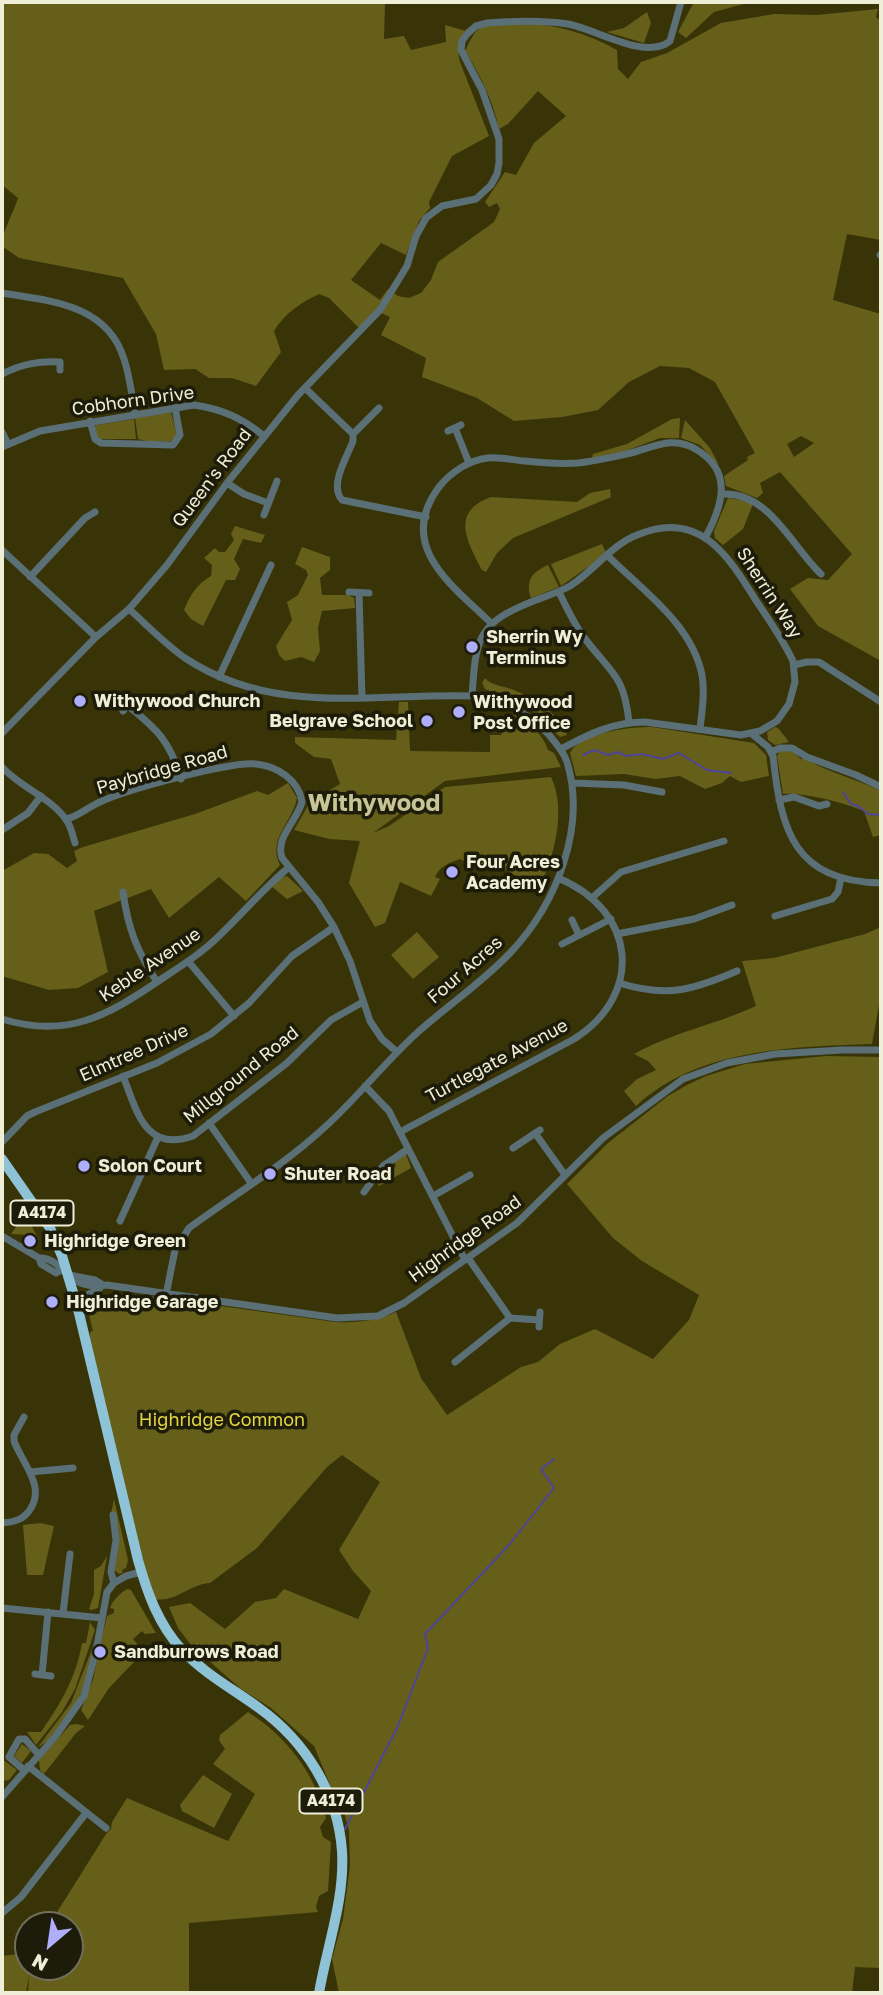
<!DOCTYPE html>
<html>
<head>
<meta charset="utf-8">
<style>
  body { margin:0 }
  #map { position:relative; width:883px; height:1995px; overflow:hidden; background:#383407; font-family:"Golos Text",sans-serif }
  canvas { display:block }
  .frame { position:absolute; inset:0; border:4px solid #efeed7; pointer-events:none }
  .north { position:absolute; left:14px; top:1911px; width:70px; height:70px; box-sizing:border-box; background:#1d1b09; border:2px solid #716f5b; border-radius:50%; rotate:209deg; font-size:19px; font-weight:700; line-height:28px; text-align:center; color:#efeed7 }
  .north::after { content:''; display:block; margin:auto; width:24px; height:32px; background:#afaefa; clip-path:polygon(50% 0,100% 100%,50% 72%,0 100%) }
</style>
</head>
<body>
<div id="map">
<canvas width="883" height="1995"></canvas>
<div class="frame"></div>
<div class="north">N</div>
</div>
<script>
const g = document.querySelector('canvas').getContext('2d');
g.lineJoin = 'round';
function fillPath(path, color) {
  g.fillStyle = color;
  g.fill(path, 'evenodd');
}
function stroke(path, color, width, dash) {
  g.strokeStyle = color;
  g.lineWidth = width;
  g.lineCap = dash ? 'butt' : 'round';
  g.setLineDash(dash || []);
  g.stroke(path);
}
function write(font, color, halo, rows, align = 'center') {
  g.font = font + ' "Golos Text",sans-serif';
  g.lineWidth = 7;
  g.setLineDash([]);
  g.textBaseline = 'middle';
  g.strokeStyle = halo;
  g.fillStyle = color;
  for (const [text, x, y, turn = 0] of rows) {
    g.save();
    g.translate(x, y);
    g.rotate((+turn || 0) * Math.PI / 180);
    g.textAlign = isNaN(turn) ? turn : align;
    if (halo) g.strokeText(text, 0, 0);
    g.fillText(text, 0, 0);
    g.restore();
  }
}
fillPath(new Path2D(`
  M2,2H385L384,39L404,36L411,50L446,42L445,25L466,31C457,42 457,49 460,62L489,136L452,156L429,202L430,208L419,221L406,255L381,243L351,280L380,300L388,289L398,296L409,298L421,293L431,280L438,262L494,222L500,209L497,203L489,207L485,202L505,172L516,175L534,143L566,116L538,91L508,124L499,129C493,101 480,74 465,51C469,43 473,33 480,28C488,24 498,24 507,24C546,21 583,31 617,50L618,69L628,79L641,62L667,53L721,23L774,14L816,15L878,9L876,17L881,21V240L847,234L833,300L881,314L879,338L881,340V661L818,626L790,589L808,578L828,580L852,554L780,472L760,483L763,493L757,498L726,486L724,476L748,460L747,457L755,453L715,382L689,368L660,366L629,382L598,410L562,417L514,421L477,398L422,377L426,358L381,335L390,317L377,311L361,330L329,298L319,294C300,303 285,313 274,331L281,352L256,386L232,378H209L195,369L164,370L156,334L123,278L19,258L2,246C2,231 13,214 18,198L2,185ZM801,436L814,443L794,457L787,444Z
  M694,2H751L714,12L686,38L678,32Z
  M647,12L651,23L644,43L607,32L624,28Z
  M171,412L177,435L173,441H146L138,439L135,418Z
  M680,418L679,438H660L623,452L592,458L593,454L627,444L672,419Z
  M134,419L136,439H101L96,435L94,427L97,425Z
  M685,420L710,448L719,465L700,445L681,438Z
  M610,489L611,497L513,538L497,553L486,572L482,570C467,541 450,512 491,497L577,502L590,493Z
  M728,498L741,500L753,504L743,529L723,545L715,538L714,531Z
  M235,526L265,535L261,543L243,539L234,559L240,569L235,580H226L203,626L191,619L184,610C190,595 197,584 211,576L212,565L204,558L215,548L219,552H225L234,540L231,534Z
  M602,544L606,553L592,567H588L561,586L551,564Z
  M302,547L330,557V570L320,578L322,595H348L354,598L355,608L322,611L318,628L320,651L314,662L301,657L285,661L279,655L276,646L292,620L287,602L298,595L308,575L306,570L295,564Z
  M548,565L559,587L531,598C525,581 532,572 548,565Z
  M485,678C491,686 506,686 516,691C534,698 561,716 567,735L560,737L529,708L485,689L482,683Z
  M399,702H408L410,751L490,752V735H501L513,713C528,723 543,733 548,750L554,753L561,767L445,781L373,833L389,826L445,787L551,777C567,810 554,859 538,890L503,868H478L460,859C449,863 440,866 435,877L440,879L431,896L400,882L385,923L375,927L349,883L360,841L329,839L294,830L310,802L340,784L331,759L314,757L295,743V737L396,740Z
  M652,727L754,743L766,755L769,776L741,782L730,776L722,783L705,789L680,776L655,779L624,774L576,776L570,753C580,732 630,727 652,727Z
  M775,727L778,728L789,742L775,745L768,740L767,732Z
  M785,749L794,753L801,759L804,758C827,772 856,779 881,791V835L873,837L864,811C845,803 803,792 783,794L777,756L780,751Z
  M288,783L297,798C293,822 267,838 280,865L246,901L219,877L169,918L151,889L94,911L108,972L78,988L49,990L2,976V871L34,853L48,854L67,868L77,861L74,851L83,847L195,814L257,791L268,795Z
  M287,876L303,891L287,899L271,886L282,877Z
  M881,927V994L872,1044C792,1047 699,1048 636,1106L624,1091L637,1079L656,1070L648,1061L634,1054C671,1033 717,1024 756,1006L742,961L774,958L865,934Z
  M417,932L439,957L413,979L391,955Z
  M826,1056L881,1057V1968L855,1967L852,1993H339L332,1959L343,1919L350,1866L349,1831L343,1808L344,1804L354,1798L350,1793L344,1797L333,1792L314,1746L271,1708L241,1689L191,1645L178,1628L169,1607L190,1603L225,1629L255,1602L276,1598L284,1589L358,1619L371,1591L353,1571L339,1550L380,1482L342,1455L327,1467L257,1548L210,1583C190,1584 175,1603 155,1599L146,1573L90,1348V1332L93,1331L87,1307L98,1295L134,1297L135,1294L335,1322C356,1323 376,1321 396,1312L421,1378L447,1415L521,1367L538,1362L560,1344L595,1329L653,1359L689,1320L699,1295L642,1261L613,1238L567,1184L608,1143L668,1096L687,1085L706,1076L745,1064Z
  M406,1154L411,1168L379,1186L375,1180L380,1172L384,1176L390,1171L392,1173L391,1171L396,1166L393,1160Z
  M24,1216L27,1217L39,1240L28,1235L11,1234Z
  M114,1499L128,1560L126,1568L122,1570L123,1573L119,1574L114,1570L118,1542L111,1514Z
  M40,1523L54,1526L43,1575H27L23,1525Z
  M107,1556L98,1608L91,1610L89,1609L94,1594V1570L101,1566Z
  M128,1589L131,1590L156,1633L145,1634L142,1631L133,1639L139,1646L136,1660L109,1688L88,1720L81,1710L93,1680L98,1655H100L99,1650L107,1616L114,1613V1609L110,1608C112,1601 122,1591 128,1589Z
  M90,1622L95,1630L75,1689L62,1712L36,1745L27,1732H41C61,1703 76,1678 82,1643H86Z
  M94,1644C90,1660 88,1677 82,1692C76,1706 51,1743 38,1747L71,1703Z
  M248,1712C287,1737 314,1772 326,1818L320,1827L323,1837L331,1842L328,1891L319,1896L316,1907L318,1912L189,1923V1993H28L29,1975L26,1993H2V1956L28,1953V1967H70V1925H49L106,1834L111,1829L112,1822L127,1798L228,1841L255,1794L213,1764L225,1749L219,1740L220,1735Z
  M76,1724L85,1726L76,1733L44,1774L40,1770L39,1760L70,1725Z
  M22,1744L31,1751L22,1763L14,1756Z
  M2,1759L17,1770L9,1780L2,1781Z
  M203,1775L232,1794L214,1828L182,1811L180,1805Z`), '#655f1a');
stroke(new Path2D(`
  M583,755L594,750L608,755L618,752L626,756L642,754L663,759L679,753L707,770L731,773
  M843,792L851,804L858,806L868,814L881,815
  M345,1829L398,1726L428,1648L425,1634L509,1545L554,1488L541,1469L554,1459`), '#4e4599', 2);
stroke(new Path2D(`
  M880,255H881
  M2,293C50,301 107,304 124,359C130,377 132,396 135,413
  M2,374C22,364 38,361 60,362V370
  M305,388L353,434V441C347,457 329,485 342,500L426,517
  M90,421L95,439L101,443L173,445L180,435L175,407
  M455,428L469,463
  M448,431L461,425
  M2,432L8,444
  M353,434L379,408
  M2,447L40,431L194,405C222,409 242,418 264,436
  M227,483L244,494L268,503
  M722,494C769,491 792,547 821,574
  M264,515L277,481
  M2,550L96,637
  M608,556C642,590 692,624 702,675C705,693 702,711 700,729
  M30,577L85,518L95,512
  M349,592L369,593
  M559,592C567,609 575,626 586,640C612,674 624,675 629,722
  M359,593L362,698
  M129,609C147,625 165,644 185,658C274,717 373,693 472,696C504,700 528,712 550,736C557,745 564,752 567,762C587,828 556,904 511,952C483,982 448,1005 418,1032C385,1062 358,1097 325,1127C284,1165 234,1195 189,1228L175,1250L166,1295
  M491,623C453,586 395,546 439,487C451,472 469,460 488,458C501,457 513,460 525,461C543,463 561,464 578,463C596,461 613,457 631,453C654,447 674,435 697,450C734,472 722,507 705,538
  M794,665L807,662H819L881,702
  M219,677L271,565
  M472,696C476,637 477,623 536,600C547,596 559,592 570,586C594,571 611,545 637,535C700,508 729,557 757,602C770,621 783,640 793,661L795,682L789,704L777,721L760,731L741,735L645,722C613,722 589,734 561,749
  M127,705C157,729 170,741 181,779
  M123,711L132,700
  M2,733L96,637L129,609L167,565L227,483L298,395L380,310L407,266L416,236L426,218L442,206L476,199L491,185L497,174L499,163V139L482,90L461,50L462,41L468,33L476,26L487,23C513,21 541,20 568,24C596,29 646,61 670,41L681,2
  M752,734L768,747L773,756C781,831 794,881 881,883
  M771,752L780,748H792L807,757L856,775L881,787
  M2,767C21,788 52,798 67,821C71,827 73,836 75,843
  M573,783L624,785L662,792
  M779,800L794,797L819,806L827,804
  M67,819C79,816 88,807 100,802C125,790 231,761 256,764C277,766 299,780 302,802C297,821 275,837 282,858L318,902L334,927L350,961L370,1021L382,1039L397,1052
  M2,830L28,813L41,796
  M123,892C128,929 137,951 157,982
  M593,897L621,872L724,841
  M775,916L832,899L838,892L841,878
  M572,920L579,935
  M617,934L694,919L732,905
  M562,944L611,919
  M188,961L234,1016
  M619,983C667,998 693,990 737,971
  M2,1019C67,1039 107,1016 160,980C181,966 202,953 220,935C243,913 263,889 288,868
  M123,1076C137,1111 145,1153 193,1136L287,1063L331,1020L363,1002
  M365,1086L389,1111L465,1260
  M209,1123L251,1183
  M400,1132L574,1039C645,994 636,910 558,878
  M535,1133L565,1175
  M2,1142L27,1116L35,1112L157,1063L211,1034L249,1003L292,956L334,927
  M513,1148L540,1130
  M364,1192L383,1166L408,1149
  M433,1196L470,1175
  M120,1221L158,1137
  M2,1236L39,1258C57,1257 63,1275 78,1282C87,1287 97,1285 107,1285L337,1318L378,1316L404,1303L517,1223L603,1138L683,1079L727,1063L775,1054L842,1050H881
  M39,1258L41,1264L56,1273L61,1270
  M69,1275L95,1280L103,1285
  M78,1309L87,1295L100,1288
  M510,1318L539,1320
  M539,1327L540,1312
  M455,1362L510,1318L468,1258
  M30,1472L73,1468
  M113,1515L116,1540L111,1572L114,1583
  M2,1523C14,1522 24,1520 31,1508C45,1485 22,1463 14,1441V1435L24,1417
  M2,1608L102,1618
  M63,1613L70,1554
  M35,1674L51,1676
  M42,1675L48,1612
  M28,1766L106,1828
  M24,1770L9,1757L19,1739H25L39,1755
  M2,1797L55,1737L84,1696L96,1651L107,1592L114,1583L126,1576L141,1572
  M2,1913L21,1897L86,1813`), '#5b6f77', 7);
stroke(new Path2D(`
  M2,1159L50,1228L62,1256L78,1309L138,1560C147,1592 158,1624 182,1650C205,1674 233,1689 259,1708C305,1741 338,1793 342,1851C345,1899 327,1946 319,1993`), '#8ec2d6', 10);
for (const [x, y, r, color] of [
  [472,647,7,"#afaefa"],
  [80,701,7,"#afaefa"],
  [459,712,7,"#afaefa"],
  [427,721,7,"#afaefa"],
  [452,872,7,"#afaefa"],
  [84,1166,7,"#afaefa"],
  [270,1174,7,"#afaefa"],
  [30,1241,7,"#afaefa"],
  [52,1302,7,"#afaefa"],
  [100,1652,7,"#afaefa"]
]) {
  const dot = new Path2D();
  dot.arc(x, y, r, 0, 2 * Math.PI);
  g.fillStyle = color;
  g.fill(dot);
  stroke(dot, '#1d1b09', 2.5);
}
for (const [x, y, w] of [
  [42,1213,63],
  [331,1801,63]
]) {
  const box = new Path2D();
  box.roundRect(x - w / 2, y - 12.5, w, 25, 5);
  g.fillStyle = '#1d1b09';
  g.fill(box);
  stroke(box, '#efeed7', 2);
}
write('bold 16px', '#efeed7', null, [
  ["A4174",42,1213],
  ["A4174",331,1801]
]);
write('18px', '#efeed7', '#1d1b09', [
  ["Cobhorn Drive",133,401,-8],
  ["Queen's Road",212,478,-53],
  ["Sherrin Way",769,593,57],
  ["Paybridge Road",162,770,-16],
  ["Keble Avenue",150,965,-34],
  ["Four Acres",465,970,-41],
  ["Elmtree Drive",134,1053,-24],
  ["Turtlegate Avenue",497,1061,-28],
  ["Millground Road",241,1075,-39],
  ["Highridge Road",465,1239,-36]
]);
write('bold 18px', '#efeed7', '#1d1b09', [
  ["Sherrin Wy",486,637],
  ["Terminus",486,658],
  ["Withywood Church",94,701],
  ["Withywood",473,702],
  ["Post Office",473,723],
  ["Belgrave School",413,721,"right"],
  ["Four Acres",466,862],
  ["Academy",466,883],
  ["Solon Court",98,1166],
  ["Shuter Road",284,1174],
  ["Highridge Green",44,1241],
  ["Highridge Garage",66,1302],
  ["Sandburrows Road",114,1652]
], 'left');
write('18px', '#e4d642', '#1d1b09', [
  ["Highridge Common",222,1420]
]);
write('bold 24px', '#c7c496', '#1d1b09', [
  ["Withywood",374,803]
]);
</script>
</body>
</html>
